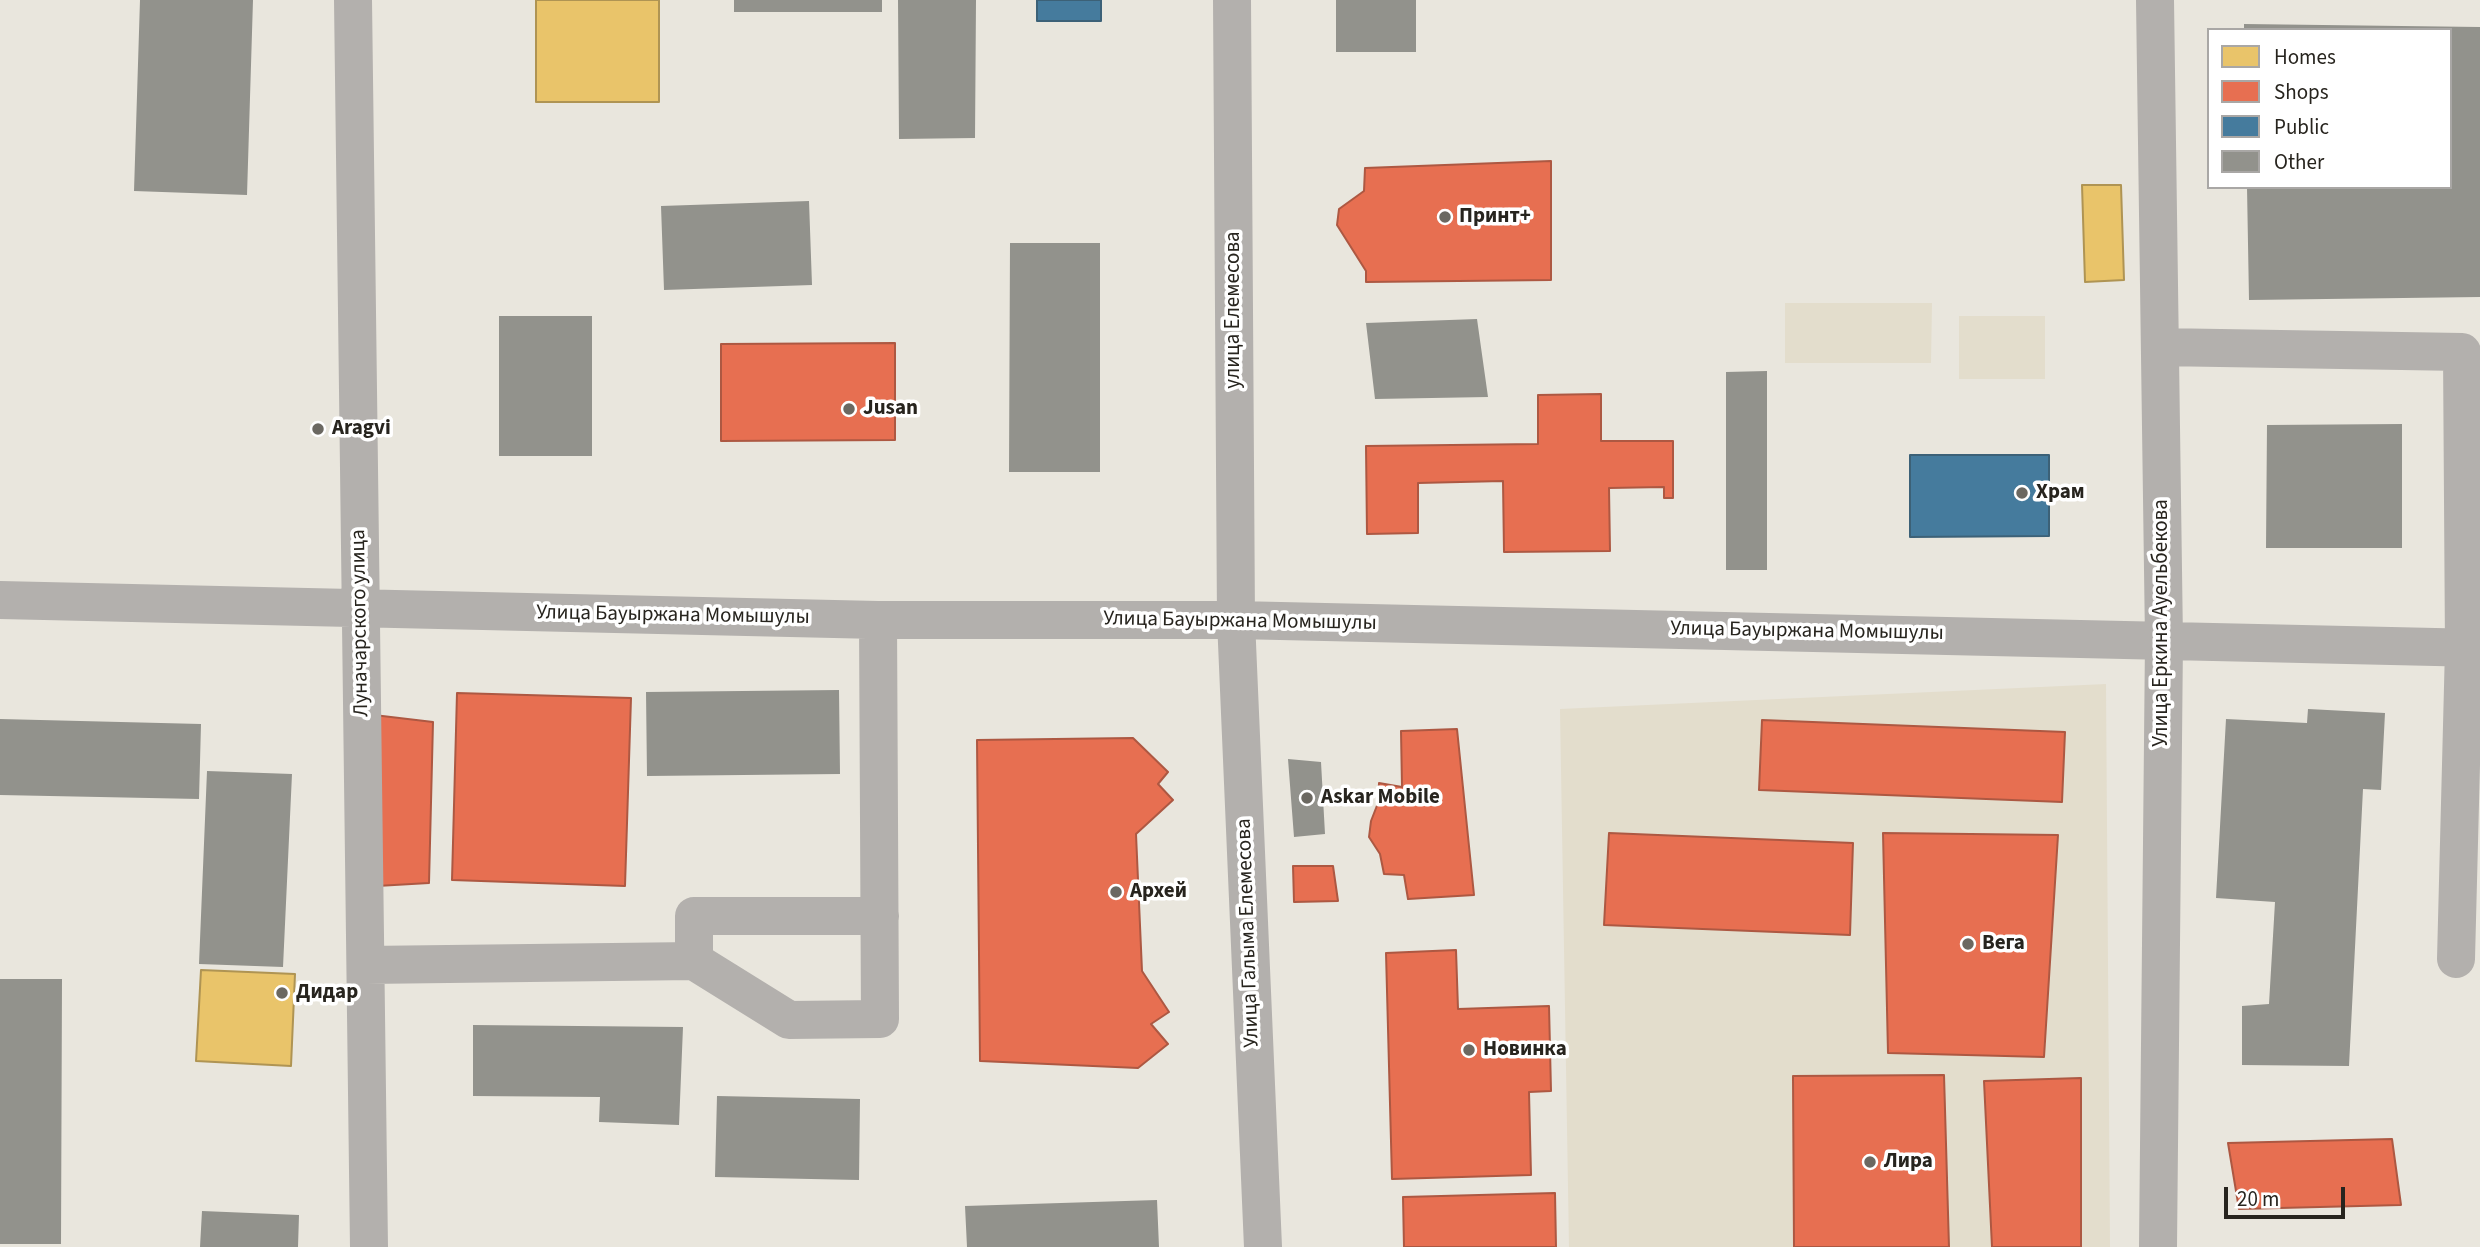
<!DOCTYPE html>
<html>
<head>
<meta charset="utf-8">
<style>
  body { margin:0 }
  #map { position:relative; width:2480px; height:1247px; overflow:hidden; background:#e9e6dd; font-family:"Source Sans 3",sans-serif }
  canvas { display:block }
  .legend { position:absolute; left:2207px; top:28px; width:245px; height:161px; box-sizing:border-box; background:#fff; border:2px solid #a9a7a5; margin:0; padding:9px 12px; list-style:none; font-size:21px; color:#27241e }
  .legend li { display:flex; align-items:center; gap:14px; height:35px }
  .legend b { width:35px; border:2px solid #a9a7a5 }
  .scale { position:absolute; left:2224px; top:1187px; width:121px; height:32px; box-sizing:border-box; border:4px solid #27241e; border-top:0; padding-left:9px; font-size:21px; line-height:24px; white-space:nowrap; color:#27241e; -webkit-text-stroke:5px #fff; paint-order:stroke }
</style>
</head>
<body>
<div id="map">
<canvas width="2480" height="1247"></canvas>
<ul class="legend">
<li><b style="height:19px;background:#e9c46a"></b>Homes</li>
<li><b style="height:19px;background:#e76f51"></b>Shops</li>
<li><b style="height:19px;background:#457b9d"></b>Public</li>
<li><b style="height:19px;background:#92928c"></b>Other</li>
</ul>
<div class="scale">20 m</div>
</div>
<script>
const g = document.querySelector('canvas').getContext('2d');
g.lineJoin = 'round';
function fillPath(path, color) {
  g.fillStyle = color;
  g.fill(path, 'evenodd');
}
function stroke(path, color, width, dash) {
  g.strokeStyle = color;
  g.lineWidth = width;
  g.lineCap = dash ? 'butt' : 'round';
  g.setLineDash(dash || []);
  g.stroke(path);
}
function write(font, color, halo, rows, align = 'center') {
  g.font = font + ' "Source Sans 3",sans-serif';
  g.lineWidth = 7;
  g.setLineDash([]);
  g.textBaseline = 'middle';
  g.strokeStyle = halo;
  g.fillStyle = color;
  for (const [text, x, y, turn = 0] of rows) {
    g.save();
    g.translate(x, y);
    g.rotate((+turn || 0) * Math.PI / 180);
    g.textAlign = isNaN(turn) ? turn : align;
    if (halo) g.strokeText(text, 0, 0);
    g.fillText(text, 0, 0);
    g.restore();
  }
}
fillPath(new Path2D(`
  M1785,303H1932L1931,363H1785Z
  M1959,316H2045V379H1959Z
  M2106,684L2110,1247H1569L1560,709Z`), '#e3ddcc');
const homes = new Path2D(`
  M536,0H659V102H536Z
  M2082,185H2121L2124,280L2085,282Z
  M201,970L295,974L291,1066L196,1061Z`);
fillPath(homes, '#e9c46a');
stroke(homes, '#af9453', 2);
const shops = new Path2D(`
  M1551,161V280L1366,282V271L1337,225L1339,209L1364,191L1365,168Z
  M895,343V440L721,441V344Z
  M1601,394V441H1673V498H1664V487L1609,488L1610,551L1504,552L1503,481L1418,483V533L1367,534L1366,446L1538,444V395Z
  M457,693L631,698L625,886L452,880Z
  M374,715L433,722L429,883L377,886Z
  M1762,720L2065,732L2062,802L1759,790Z
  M1457,729L1474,895L1408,899L1404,875L1384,874L1380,854L1369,837L1371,821L1378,803L1379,783L1402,787L1401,731Z
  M1133,738L1168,772L1158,784L1173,800L1136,834L1142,971L1169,1012L1151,1024L1168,1044L1138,1068L980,1061L977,740Z
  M1609,833L1853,843L1850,935L1604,925Z
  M1883,833L2058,835L2044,1057L1888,1053Z
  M1293,866H1333L1338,901L1294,902Z
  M1456,950L1458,1009L1549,1006L1551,1091L1529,1092L1531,1175L1392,1179L1386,953Z
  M1944,1075L1949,1247H1794L1793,1076Z
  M2081,1078V1247H1992L1984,1081Z
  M2392,1139L2401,1205L2239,1209L2228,1143Z
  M1555,1193L1556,1247H1404L1403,1197Z`);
fillPath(shops, '#e76f51');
stroke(shops, '#ad5842', 2);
const public = new Path2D(`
  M1037,0H1101V21H1037Z
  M1910,455H2049V536L1910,537Z`);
fillPath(public, '#457b9d');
stroke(public, '#3c6177', 2);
fillPath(new Path2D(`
  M140,0H253L247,195L134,191Z
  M734,0H882V12H734Z
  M898,0H976L975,138L899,139Z
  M1336,0H1416V52H1336Z
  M2244,24L2480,27V297L2249,300L2247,187H2450V30H2244Z
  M809,201L812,285L664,290L661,206Z
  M1010,243H1100V472H1009Z
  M499,316H592V456H499Z
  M1477,319L1488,397L1375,399L1366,323Z
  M1767,371V570H1726V372Z
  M2402,424V548H2266L2267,425Z
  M839,690L840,774L647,776L646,692Z
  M2308,709L2385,713L2381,790L2363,789L2349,1066L2242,1065V1006L2269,1004L2275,902L2216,898L2226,719L2307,723Z
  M0,719L201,724L199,799L0,795Z
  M1288,759L1321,762L1325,834L1294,837Z
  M207,771L292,774L283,967L199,964Z
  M0,979H62L61,1244H0Z
  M473,1025L683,1027L679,1125L599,1122L600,1097L473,1096Z
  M717,1096L860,1099L859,1180L715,1177Z
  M1157,1200L1159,1247H967L965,1206Z
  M202,1211L299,1215L298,1247H200Z`), '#92928c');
stroke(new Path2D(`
  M353,0L369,1247
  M1232,0L1236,620L1263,1247
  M2155,0L2164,640L2158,1247
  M2160,347L2462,352L2464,648L2456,959
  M0,600L878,620H1236L2480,648
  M694,961V916H880
  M366,965L694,961L789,1020L880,1019L878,620`), '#b3b0ad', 38);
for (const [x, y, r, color] of [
  [1445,217,7,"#6b6861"],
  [849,409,7,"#6b6861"],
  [318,429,7,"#6b6861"],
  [2022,493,7,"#6b6861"],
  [1307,798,7,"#6b6861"],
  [1116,892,7,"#6b6861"],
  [1968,944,7,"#6b6861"],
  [282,993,7,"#6b6861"],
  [1469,1050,7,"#6b6861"],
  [1870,1162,7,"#6b6861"]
]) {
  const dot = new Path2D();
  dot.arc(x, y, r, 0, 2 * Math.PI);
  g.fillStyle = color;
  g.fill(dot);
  stroke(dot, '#fff', 2.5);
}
write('bold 21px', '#27241e', '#fff', [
  ["Принт+",1459,217],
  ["Jusan",863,409],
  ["Aragvi",332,429],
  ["Храм",2036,493],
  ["Askar Mobile",1321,798],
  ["Архей",1130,892],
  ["Вега",1982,944],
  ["Дидар",296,993],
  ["Новинка",1483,1050],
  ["Лира",1884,1162]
], 'left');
write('21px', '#27241e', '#fff', [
  ["улица Елемесова",1234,310,-90],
  ["Улица Бауыржана Момышулы",673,616,1],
  ["Улица Бауыржана Момышулы",1240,622,1],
  ["Луначарского улица",361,623,-91],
  ["Улица Еркина Ауельбекова",2162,623,-90],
  ["Улица Бауыржана Момышулы",1807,632,1],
  ["Улица Галыма Елемесова",1249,933,-92]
]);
</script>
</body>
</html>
